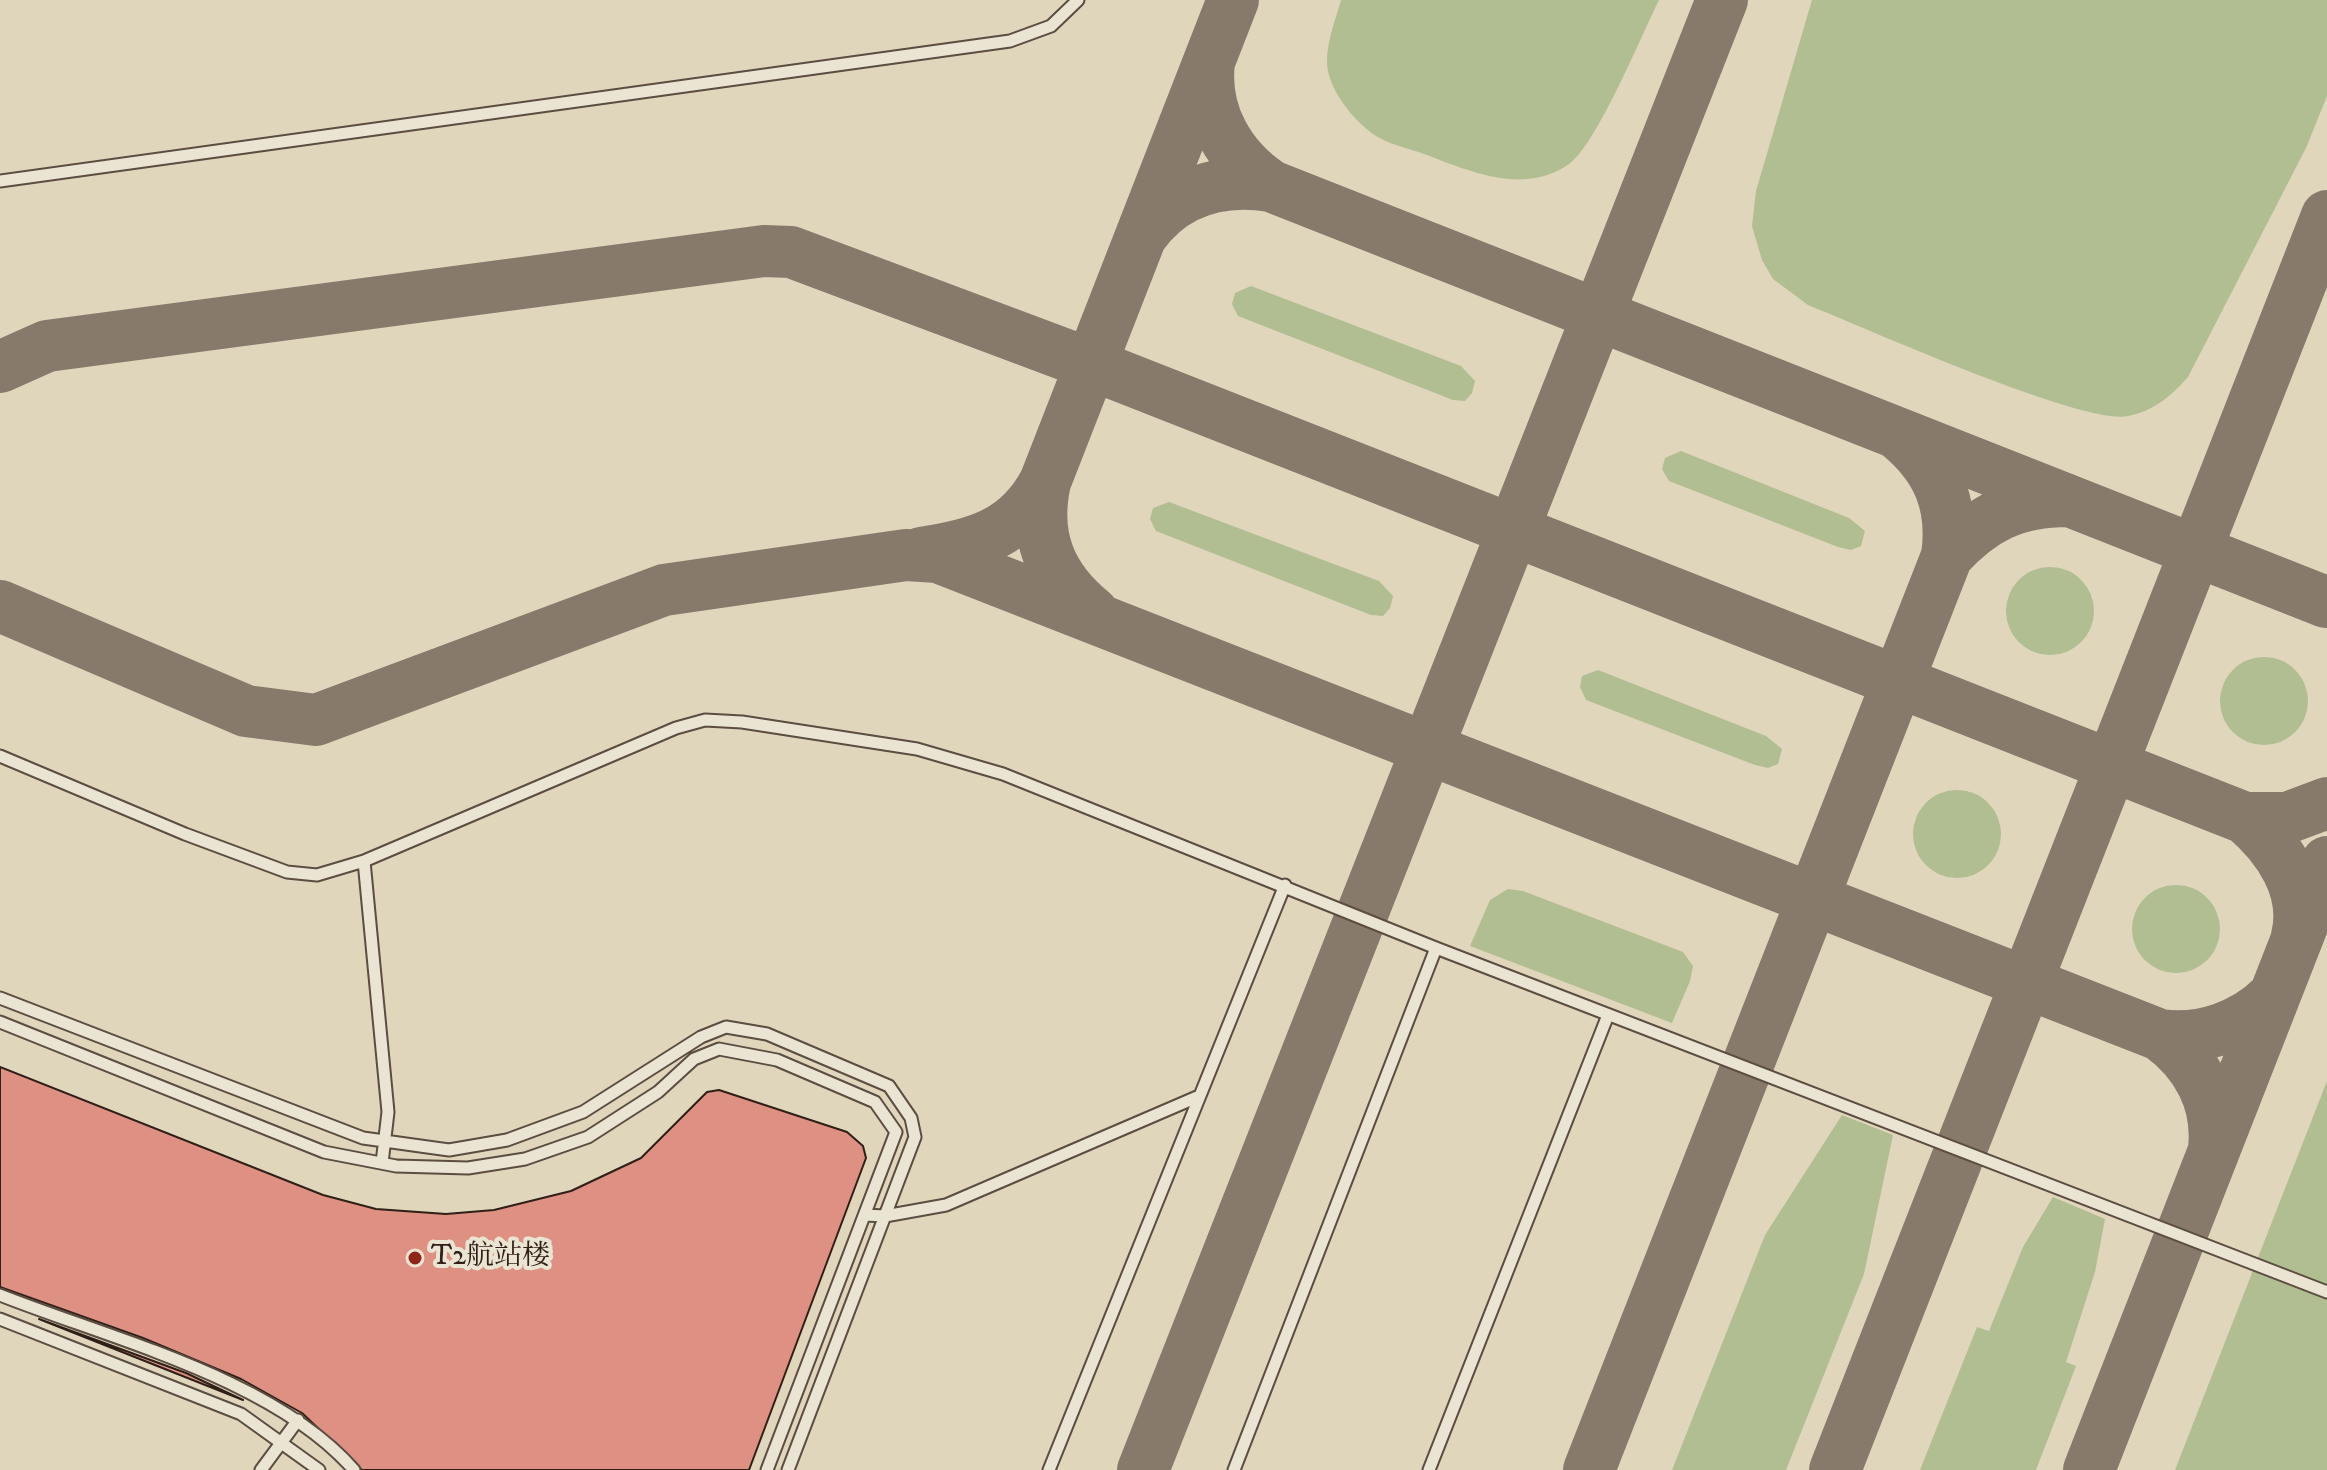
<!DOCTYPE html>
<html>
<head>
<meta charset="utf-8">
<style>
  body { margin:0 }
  canvas { display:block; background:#dfd6bc }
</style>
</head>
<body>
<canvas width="2327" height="1470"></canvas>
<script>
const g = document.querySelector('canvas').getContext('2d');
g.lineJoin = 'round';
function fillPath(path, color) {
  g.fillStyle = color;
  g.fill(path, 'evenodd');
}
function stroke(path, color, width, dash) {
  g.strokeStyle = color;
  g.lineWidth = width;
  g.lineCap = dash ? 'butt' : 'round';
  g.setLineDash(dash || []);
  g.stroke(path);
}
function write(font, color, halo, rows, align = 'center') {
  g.font = font + ' "IM FELL DW Pica","Noto Serif SC",serif';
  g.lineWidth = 8;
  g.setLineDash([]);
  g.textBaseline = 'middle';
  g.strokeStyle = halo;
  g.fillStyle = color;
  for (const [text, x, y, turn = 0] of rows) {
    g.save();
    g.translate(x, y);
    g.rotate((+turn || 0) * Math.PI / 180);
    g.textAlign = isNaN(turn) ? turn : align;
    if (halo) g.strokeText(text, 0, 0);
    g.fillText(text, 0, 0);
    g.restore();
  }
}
fillPath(new Path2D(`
  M1341,0H1659C1642,34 1596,146 1569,164C1523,196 1470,171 1424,154C1408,148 1387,144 1373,134C1354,120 1333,95 1328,71C1324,48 1335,22 1341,0Z
  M1812,0H2327V96L2306,148L2188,377C2171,396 2154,411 2128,416C2084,426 1863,327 1808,305L1773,279L1762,260L1752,226L1756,191Z
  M1251,286L1461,366L1475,381L1472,393L1465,401L1453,400L1238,316L1232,304L1235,293Z
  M1681,451L1849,518L1865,531L1861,546L1851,550L1838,547L1669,481L1662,469L1665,458Z
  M1169,502L1379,581L1393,596L1390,608L1383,616L1371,615L1156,531L1150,519L1153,508Z
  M2006 611a44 44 0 1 1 88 0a44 44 0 1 1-88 0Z
  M2220 701a44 44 0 1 1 88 0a44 44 0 1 1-88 0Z
  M1598,670L1766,736L1782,749L1778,764L1768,768L1755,765L1586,700L1580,687L1582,676Z
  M1913 834a44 44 0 1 1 88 0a44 44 0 1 1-88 0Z
  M2132 929a44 44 0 1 1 88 0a44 44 0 1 1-88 0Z
  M1508,889L1523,891L1683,952L1693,966L1690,981L1672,1023L1470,946L1490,900Z
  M2327,1081V1470H2175Z
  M1842,1115L1893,1135L1864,1274L1786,1470H1672L1765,1235Z
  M2053,1197L2105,1219L2095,1272L2066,1362L2076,1366L2036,1470H1920L1977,1327L1989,1331L2023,1247Z`), '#b1be91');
stroke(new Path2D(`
  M1271,186L2326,602
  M1142,235C1173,192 1219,178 1271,186C1229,158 1203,113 1209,62
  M0,367L47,346L764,251L791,252L1090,364L2245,818
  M1899,435C1939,468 1954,506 1947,556C1982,518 2015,501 2068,501
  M921,553C976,545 1018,533 1045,482
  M0,606L246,711L316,720L664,590L906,555L938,557L2160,1035
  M1093,613C1050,578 1033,537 1045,482L1233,0
  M2297,936C2308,890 2279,847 2245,818H2287L2327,803
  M2214,1149C2219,1102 2197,1062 2160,1035C2201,1041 2244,1026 2273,997
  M1143,1470L1722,0
  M1589,1470L1947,556
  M1835,1470L2327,216
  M2089,1470L2327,862`), '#877a6a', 52);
const building = new Path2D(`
  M0,1067L323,1195L376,1209L446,1214L494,1210L571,1191L641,1158L707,1092L719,1090L847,1132L863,1146L866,1158L749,1470H362L302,1413L241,1379L143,1338L0,1287Z
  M39,1319L186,1373L243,1400Z`);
fillPath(building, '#de9182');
stroke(building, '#2f1f17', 2);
const service = new Path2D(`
  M0,181L1010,41L1051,26L1078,0
  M0,756L185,834L287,872L317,875L364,861L676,728L705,720L742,722L917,749L1003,774L1436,948L2327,1292
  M364,861L388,1112L382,1163
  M0,998L363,1138L449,1150L507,1140L583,1112L701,1037L726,1027L767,1034L889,1086L911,1118L915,1137L788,1470
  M0,1022L324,1152L396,1166L468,1168L525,1159L588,1137L658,1092L694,1059L719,1049L777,1060L875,1102L896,1132L767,1470
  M865,1215L885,1216L946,1205L1197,1097
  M0,1295C111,1339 275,1379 354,1470
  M0,1319L241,1414L319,1470
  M261,1470L298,1420
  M1049,1470L1285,885
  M1234,1470L1436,948
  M1429,1470L1608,1015`);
stroke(service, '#5b4d40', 15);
stroke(service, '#eae4d3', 11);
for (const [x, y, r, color] of [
  [415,1258,8,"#8f2418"]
]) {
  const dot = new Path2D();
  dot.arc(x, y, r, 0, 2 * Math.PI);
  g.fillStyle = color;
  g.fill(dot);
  stroke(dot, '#eae4d3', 3);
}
write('28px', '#2f1f17', '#eae4d3', [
  ["T2航站楼",431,1258]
], 'left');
</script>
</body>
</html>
